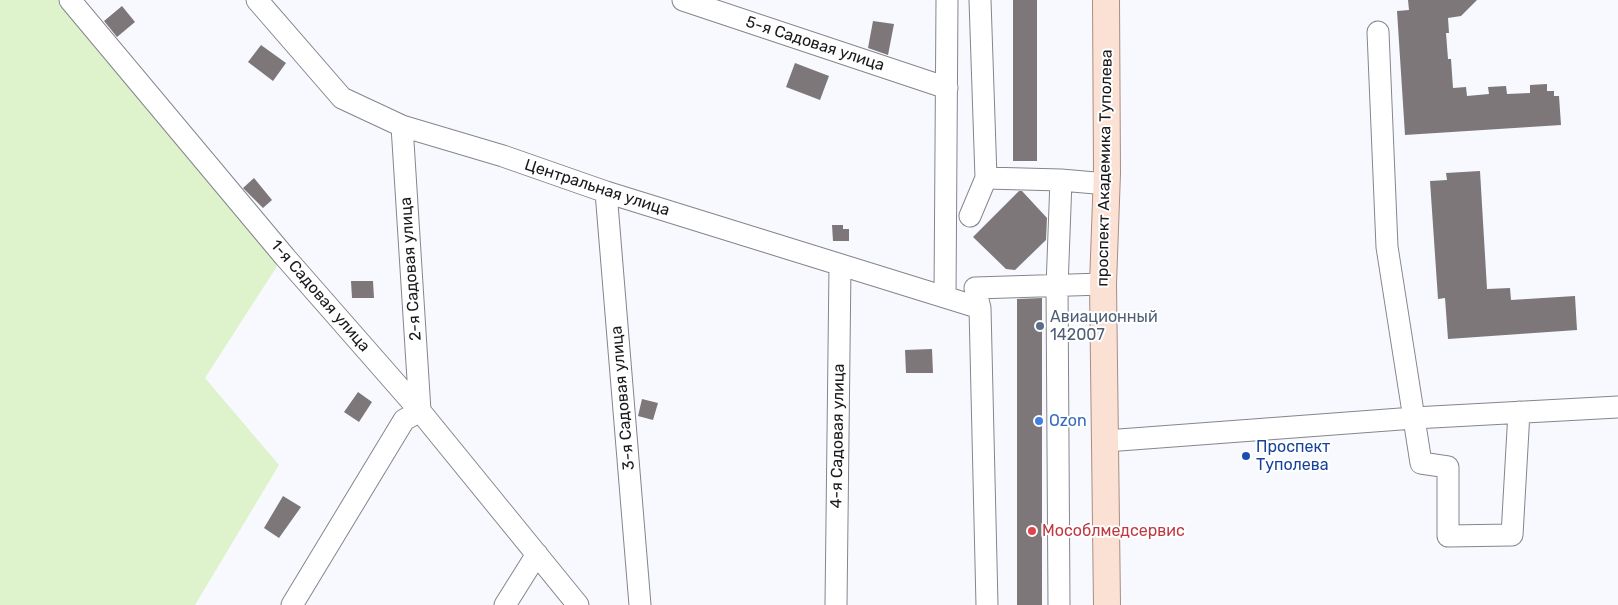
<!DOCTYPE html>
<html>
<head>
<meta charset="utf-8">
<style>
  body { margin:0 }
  canvas { display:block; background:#f7f9fe }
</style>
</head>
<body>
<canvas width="1618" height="605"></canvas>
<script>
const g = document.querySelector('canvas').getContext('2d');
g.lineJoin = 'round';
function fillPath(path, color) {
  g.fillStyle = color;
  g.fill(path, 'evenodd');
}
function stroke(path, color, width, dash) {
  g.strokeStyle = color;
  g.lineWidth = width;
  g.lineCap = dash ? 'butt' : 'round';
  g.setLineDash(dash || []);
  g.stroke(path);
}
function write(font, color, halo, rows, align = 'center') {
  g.font = font + ' Rubik,sans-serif';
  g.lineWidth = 4;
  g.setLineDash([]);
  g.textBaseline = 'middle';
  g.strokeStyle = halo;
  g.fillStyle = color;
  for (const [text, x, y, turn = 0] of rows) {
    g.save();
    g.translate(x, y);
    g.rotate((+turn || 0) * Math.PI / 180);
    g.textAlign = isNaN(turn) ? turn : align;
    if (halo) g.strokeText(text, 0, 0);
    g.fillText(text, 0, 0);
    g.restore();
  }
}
fillPath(new Path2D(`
  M0,0H66L281,260L205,378L279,465L195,605H0Z`), '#def2cb');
fillPath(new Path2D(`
  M1013,0H1037V161H1013Z
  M1408,0H1477L1461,16L1448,18L1449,33H1446L1448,59H1451L1453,88L1466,87L1467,96L1489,94L1488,87L1506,86L1507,94L1530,93V85L1547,84V91H1554V96H1559L1561,125L1405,135L1397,11L1409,10Z
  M122,6L135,22L117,37L104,21Z
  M873,21L894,24L888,55L868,48Z
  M261,45L286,63L273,81L248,62Z
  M795,63L829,76L820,100L786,87Z
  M1480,171L1487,289L1510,288L1511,300L1575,296L1577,330L1448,339L1445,298L1438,299L1430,181L1447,180L1446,173Z
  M254,178L272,200L263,208L243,188Z
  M1019,191H1022L1047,218L1046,240L1015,270L1006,269L973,237Z
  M832,225H843V229H849V241H833Z
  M351,281H373L374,298H352Z
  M1042,298V605H1017V299Z
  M932,349L933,373H906L905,350Z
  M358,392L372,402L359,422L344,412Z
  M642,399L658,403L653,420L638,416Z
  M283,496L301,507L279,538L264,528Z`), '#7d777a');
const minor = new Path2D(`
  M70,0L285,257L420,411L578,605
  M257,0L342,98L402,126L503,156L606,192L980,308
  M683,0L947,88
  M980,0L986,178L1061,180
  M1378,32L1387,247L1421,463L1448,467V536L1512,535L1519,412
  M402,126L420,411
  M606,192L640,605
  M970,216L986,178
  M945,297L947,0
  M1106,441L1414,418L1618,407
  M292,605L404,420L420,411
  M505,605L537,554
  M836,605L840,266
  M987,605L980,308L975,288L1103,284
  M1059,605L1057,287L1061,180L1107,184`);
const major = new Path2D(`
  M1106,0L1107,173L1103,284L1107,605`);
stroke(minor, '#84868c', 23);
stroke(major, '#aa8d81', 28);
stroke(minor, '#fff', 21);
stroke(major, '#fbe0d4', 26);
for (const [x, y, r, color] of [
  [1040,326,5,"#5c6f8a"],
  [1039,421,5,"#3f7fe0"],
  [1246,456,5,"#1a4fb4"],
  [1032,531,5,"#e0444e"]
]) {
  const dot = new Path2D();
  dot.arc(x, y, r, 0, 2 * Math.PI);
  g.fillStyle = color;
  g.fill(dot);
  stroke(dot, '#fff', 2);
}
write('16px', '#18191b', '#fff', [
  ["5-я Садовая улица",815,44,18],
  ["проспект Академика Туполева",1105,168,-89],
  ["Центральная улица",597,188,18],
  ["2-я Садовая улица",411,269,-94],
  ["1-я Садовая улица",320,296,49],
  ["3-я Садовая улица",623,398,-95],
  ["4-я Садовая улица",838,436,-89]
]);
write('16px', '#4e5e75', '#fff', [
  ["Авиационный",1050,317],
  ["142007",1050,335]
], 'left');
write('16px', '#366cbe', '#fff', [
  ["Ozon",1049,421]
], 'left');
write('16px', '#164399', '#fff', [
  ["Проспект",1256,447],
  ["Туполева",1256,465]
], 'left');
write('16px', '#be3a42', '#fff', [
  ["Мособлмедсервис",1042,531]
], 'left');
</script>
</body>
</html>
